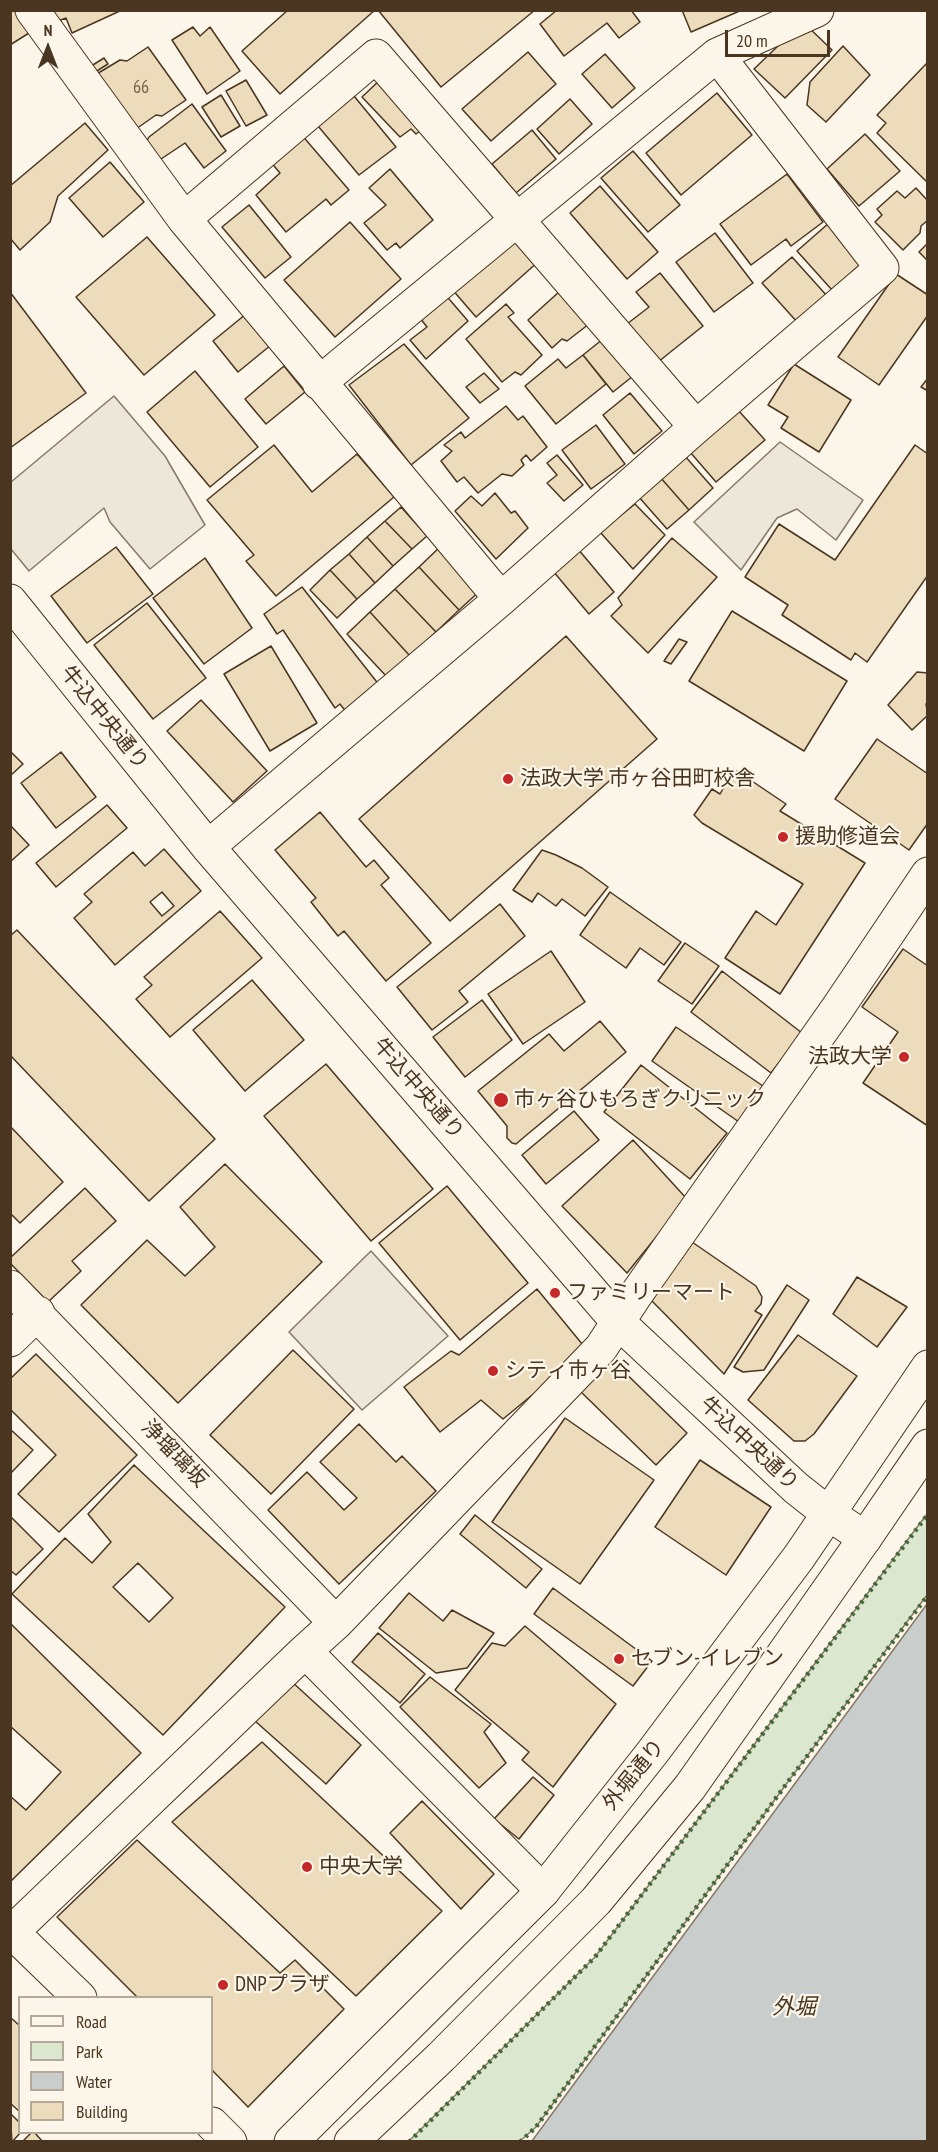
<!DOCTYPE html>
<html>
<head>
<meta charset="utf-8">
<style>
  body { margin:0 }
  #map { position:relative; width:938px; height:2152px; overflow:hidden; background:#fbf6e9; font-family:"PT Sans Narrow",sans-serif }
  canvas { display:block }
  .frame { position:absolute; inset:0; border:12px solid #4a3520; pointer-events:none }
  .legend { position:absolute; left:18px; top:1996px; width:195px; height:138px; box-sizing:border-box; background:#fbf6e9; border:2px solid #b4a999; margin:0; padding:8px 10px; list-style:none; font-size:18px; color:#4a3520 }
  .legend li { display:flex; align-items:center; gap:12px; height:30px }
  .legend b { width:30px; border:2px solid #b4a999 }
  .north { position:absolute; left:18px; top:18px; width:60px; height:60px; -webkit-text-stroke:4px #fbf6e9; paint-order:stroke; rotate:0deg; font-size:16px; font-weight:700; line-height:24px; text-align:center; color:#4a3520 }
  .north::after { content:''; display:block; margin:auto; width:21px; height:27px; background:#4a3520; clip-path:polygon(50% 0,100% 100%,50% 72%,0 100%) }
  .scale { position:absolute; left:725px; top:30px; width:105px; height:27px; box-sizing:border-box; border:3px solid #4a3520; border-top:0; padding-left:8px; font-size:18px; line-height:21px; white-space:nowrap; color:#4a3520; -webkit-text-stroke:4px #fbf6e9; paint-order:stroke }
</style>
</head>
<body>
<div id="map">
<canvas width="938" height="2152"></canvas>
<div class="frame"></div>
<ul class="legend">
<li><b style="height:8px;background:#fbf6e9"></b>Road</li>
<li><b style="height:16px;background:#dce7d0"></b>Park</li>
<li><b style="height:16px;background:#c9cecd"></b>Water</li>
<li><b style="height:16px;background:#ecdcbc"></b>Building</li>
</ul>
<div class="north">N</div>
<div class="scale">20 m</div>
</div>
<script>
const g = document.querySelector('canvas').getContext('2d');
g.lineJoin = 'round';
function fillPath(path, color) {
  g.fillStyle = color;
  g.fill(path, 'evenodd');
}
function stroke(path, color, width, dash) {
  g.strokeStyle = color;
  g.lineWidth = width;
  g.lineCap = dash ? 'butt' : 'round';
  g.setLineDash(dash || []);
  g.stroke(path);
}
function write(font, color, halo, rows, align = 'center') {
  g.font = font + ' "PT Sans Narrow","Noto Sans JP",sans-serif';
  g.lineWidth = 4.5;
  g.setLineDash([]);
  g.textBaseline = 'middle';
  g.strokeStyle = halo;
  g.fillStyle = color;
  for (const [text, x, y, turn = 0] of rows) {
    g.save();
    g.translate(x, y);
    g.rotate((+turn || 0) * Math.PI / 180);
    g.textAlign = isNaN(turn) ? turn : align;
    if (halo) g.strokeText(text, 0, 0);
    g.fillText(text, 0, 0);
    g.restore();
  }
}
const green = new Path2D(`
  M927,1514V1595L787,1783L536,2127L520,2141H409L595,1957Z`);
fillPath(green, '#dce7d0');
stroke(green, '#887966', 1.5);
const parking = new Path2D(`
  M114,396L165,456L205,525L150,569L110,522L104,508L29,571L11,549V482Z
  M780,442L863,500L836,540L797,509L777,518L741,570L694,522Z
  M371,1251L448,1336L362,1410L289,1332Z`);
fillPath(parking, '#ede7d9');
stroke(parking, '#887966', 1.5);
const water = new Path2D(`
  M927,1604V2141H532Z`);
fillPath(water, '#c9cecd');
stroke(water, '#887966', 1.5);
const building = new Path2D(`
  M10,10H14L29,33L10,45Z
  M48,10H122L72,33L66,18L53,23Z
  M288,10H375L280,94L242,51Z
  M378,10H535L441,87Z
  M557,10H631L640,22L619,38L607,23L564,56L540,24Z
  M682,10H742L691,32Z
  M803,22L832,50L785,98L754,69Z
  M193,27L200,36L210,27L240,71L207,94L172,40Z
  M843,46L870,75L826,122L807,105L810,82Z
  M148,47L186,100L162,116L156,115L133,131L95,75L120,60L127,61Z
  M528,52L556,84L491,141L462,109Z
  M605,54L635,88L612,108L582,74Z
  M104,58L108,64L92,74L88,68Z
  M928,62V183L877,133L886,123L877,115Z
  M382,78L427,126L416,134L411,129L400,137L362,97Z
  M246,80L267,115L246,126L226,91Z
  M717,93L752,135L681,195L646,153Z
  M221,95L240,126L221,137L202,107Z
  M354,96L396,147L359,175L318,126Z
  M570,99L592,124L559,154L537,129Z
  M192,104L226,151L204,168L185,143L155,163L144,146L149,137Z
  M85,123L108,150L58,196L50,222L20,250L10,238V186Z
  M532,130L556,159L516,193L492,164Z
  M300,133L349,190L331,205L326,199L286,232L256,195L280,173L269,160Z
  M865,134L900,171L859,206L827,169Z
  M633,151L680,205L648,232L601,178Z
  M110,162L144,202L103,237L69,198Z
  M390,169L433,220L400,248L396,243L387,250L364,223L386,205L369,188Z
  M787,174L823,222L791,246L786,239L751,265L720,224Z
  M600,186L658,252L627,279L570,213Z
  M916,188L928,201V220L921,226L920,233L903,250L875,222L882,215L877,209L897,191L905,198Z
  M249,205L291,257L265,278L222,227Z
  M350,222L401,279L335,337L284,280Z
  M829,223L864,261L832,290L797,251Z
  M715,233L753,283L714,312L676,262Z
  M147,237L215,315L144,375L76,297Z
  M518,237L539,261L476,317L451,288Z
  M928,243V261L919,252Z
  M792,257L828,297L798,323L762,283Z
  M660,273L703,326L658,362L627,324L649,307L636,292Z
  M896,274L928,295V315L879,385L838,357Z
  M560,291L589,324L567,341L562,339L552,348L528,320Z
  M10,292L86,393L10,448Z
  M443,292L468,321L426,359L410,340L427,327L417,314Z
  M506,304L514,313L508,317L542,355L521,375L515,372L502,382L466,339Z
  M246,314L271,345L238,372L213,341Z
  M608,335L638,372L613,392L583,355Z
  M404,344L469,418L411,465L349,385Z
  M583,355L606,384L556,424L525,386L558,359L566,368Z
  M794,364L851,400L819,452L781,428L788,417L768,405Z
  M284,366L305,392L266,424L245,399Z
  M195,371L258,447L210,487L147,412Z
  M484,373L499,389L480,403L466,387Z
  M928,378V391L921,387Z
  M630,393L662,431L634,454L603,415Z
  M506,406L518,420L523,416L547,447L531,461L526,455L521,460L524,465L512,476L502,474L478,493L464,477L457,482L441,461L452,451L444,445L461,432L465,438Z
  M738,410L765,440L716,482L690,452Z
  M596,425L625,464L591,489L562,450Z
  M274,445L312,492L357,454L394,497L276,596L246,561L254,555L207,500Z
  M915,445L928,454V575L867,662L855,653L851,660L782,615L788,605L745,577L779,524L835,560Z
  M557,455L583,485L564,501L547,483L557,475L547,463Z
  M684,455L713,488L689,510L660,477Z
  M660,477L689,510L667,529L638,496Z
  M495,493L511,513L515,511L528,528L496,559L455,511L471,496L482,506Z
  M635,504L665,535L633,569L600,532Z
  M401,507L427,536L412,549L385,521Z
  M385,521L412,549L393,566L367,537Z
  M367,537L393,566L375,583L349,554Z
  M672,538L717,577L648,653L611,616L622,605L618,598Z
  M442,545L483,588L459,610L419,567Z
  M116,547L153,594L87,643L51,596Z
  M578,549L614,592L589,614L553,571Z
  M349,554L375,583L357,599L330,570Z
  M205,558L252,628L204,664L153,598Z
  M419,567L459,610L436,632L395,589Z
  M330,570L357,599L337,618L310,590Z
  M302,587L380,686L347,713L340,704L335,708L283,630L277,634L264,614Z
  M395,589L436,632L410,656L370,612Z
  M147,603L206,678L153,719L94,645Z
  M732,611L847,681L804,751L689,681Z
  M370,612L410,656L387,677L347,634Z
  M566,636L657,739L450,921L359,819Z
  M679,639L687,642L671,664L664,661Z
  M271,646L317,723L270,751L224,674Z
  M917,672L928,673V702L926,704L928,715L912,730L888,705Z
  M201,700L267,771L233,802L167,731Z
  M877,739L928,774V823L909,850L835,799Z
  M10,751L23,764L10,776Z
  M61,752L96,797L56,828L21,783Z
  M737,771L786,804L780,811L865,863L780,994L725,958L756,911L776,925L803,884L702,823L694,815L712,789L720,794L728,780L730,781Z
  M107,805L127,828L56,887L36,863Z
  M320,812L366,867L374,860L389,878L381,885L431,943L386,981L344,931L338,936L311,902L316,898L275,850Z
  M10,825L29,845L10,862Z
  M164,849L201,891L115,965L74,918L92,902L84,894L133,852L145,866ZM162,892L174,906L162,916L150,902Z
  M542,850L556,855L582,868L608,887L585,916L562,899L556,906L538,893L532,902L513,890Z
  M610,892L681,942L664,965L640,948L626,968L580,935Z
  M500,904L525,936L459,991L468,1002L432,1030L397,987Z
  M220,911L262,958L170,1037L136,999L152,985L144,977Z
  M17,930L215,1139L149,1201L10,1055V936Z
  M685,943L719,966L692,1004L658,981Z
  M903,949L928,966V1126L863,1083L898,1032L862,1007Z
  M551,951L585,1002L523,1044L488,994Z
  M722,971L802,1033L771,1073L691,1012Z
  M252,980L304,1040L245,1091L193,1030Z
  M482,1000L512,1040L465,1077L433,1037Z
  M600,1021L626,1052L523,1138L516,1144L512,1143L507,1138V1126L478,1091L549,1034L564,1051Z
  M676,1027L763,1086L739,1122L652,1061Z
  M326,1064L433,1189L371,1241L264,1116Z
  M641,1065L727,1133L690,1179L604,1112Z
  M574,1111L599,1140L546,1184L522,1155Z
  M10,1126L63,1182L20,1223L10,1213Z
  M633,1140L687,1199L627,1273L562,1206Z
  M225,1164L322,1262L178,1403L81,1305L147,1240L185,1276L215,1247L180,1207Z
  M447,1186L528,1283L460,1340L379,1243Z
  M85,1188L116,1221L72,1261L81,1271L48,1302L10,1263V1258Z
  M692,1242L756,1286L762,1297L761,1304L755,1311L762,1315L724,1374L651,1300Z
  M857,1277L907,1307L877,1347L833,1314Z
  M787,1285L809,1300L764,1370L743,1372L734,1367Z
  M537,1289L587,1350L503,1419L481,1400L440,1432L404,1387L451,1351L459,1355Z
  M798,1335L857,1376L814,1434L805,1441H794L748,1400Z
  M293,1350L354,1409L271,1494L210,1435Z
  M36,1354L137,1455L59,1532L18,1494L56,1455L10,1409V1379Z
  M611,1359L687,1433L656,1465L580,1391Z
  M565,1418L654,1480L580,1584L492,1522Z
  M359,1424L396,1462L402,1456L436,1491L339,1584L268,1510L307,1472L344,1510L357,1498L320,1462Z
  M10,1429L33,1450L10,1474Z
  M700,1460L771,1507L726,1575L655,1527Z
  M134,1465L285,1607L163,1735L12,1594L65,1538L92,1563L111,1542L88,1514ZM138,1563L173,1598L149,1622L113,1587Z
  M475,1515L542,1569L526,1588L460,1534Z
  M10,1516L43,1549L16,1575L10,1570Z
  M553,1588L652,1661L633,1686L534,1614Z
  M409,1593L443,1621L452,1610L494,1633L467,1668L436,1673L379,1628Z
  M10,1623L141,1753L10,1882V1796L26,1810L61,1772L10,1726Z
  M525,1626L616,1704L553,1787L522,1760L529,1752L455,1690L492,1643L505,1646Z
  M378,1633L425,1674L400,1703L352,1662Z
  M430,1677L491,1724L484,1732L506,1763L479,1788L400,1707Z
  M291,1681L361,1745L326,1784L255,1721Z
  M262,1742L442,1911L356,1996L172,1822Z
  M533,1777L554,1795L519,1839L494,1819Z
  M422,1801L494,1874L461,1909L390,1833Z
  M137,1840L280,1973L295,1960L344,2009L248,2107L212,2070V1998H138L57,1917Z
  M10,2017L20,2026V2112L10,2103Z
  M10,2113L20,2123V2132H21L12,2142Z
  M32,2132H34L43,2142H22Z`);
fillPath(building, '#ecdcbc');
stroke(building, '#4a3520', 1.5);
const minor = new Path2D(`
  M32,10L184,219L501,599
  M184,219L376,56L696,427
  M319,383L717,55L817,10
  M10,601L208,847L617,1321L796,1488L829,1514L865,1538
  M208,847L501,599L696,427L882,268L717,55
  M10,1287L336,1623
  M10,1340L38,1313
  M543,1891L305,1651L336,1623L601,1348L635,1296L837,1009L928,874
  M10,1930L80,1998
  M12,1932L305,1651
  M212,2124L230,2142`);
const major = new Path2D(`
  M291,2142L543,1891L652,1753L799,1557L928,1367
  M351,2142L441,2057L596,1901L690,1787L865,1538L928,1446`);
stroke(minor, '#4a3520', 35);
stroke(major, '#4a3520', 35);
stroke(minor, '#fbf6e9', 33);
stroke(major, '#fbf6e9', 33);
stroke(new Path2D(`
  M409,2142L595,1957L928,1514
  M520,2142L536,2127L787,1783L928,1595`), '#436837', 4.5, [3, 4.5]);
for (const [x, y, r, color] of [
  [508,779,6,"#c62828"],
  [783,837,6,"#c62828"],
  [904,1057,6,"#c62828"],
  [501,1100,8,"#c62828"],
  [555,1293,6,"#c62828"],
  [493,1371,6,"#c62828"],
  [619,1659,6,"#c62828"],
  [307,1867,6,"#c62828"],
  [223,1985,6,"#c62828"]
]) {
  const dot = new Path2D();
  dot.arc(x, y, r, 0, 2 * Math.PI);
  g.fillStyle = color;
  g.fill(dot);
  stroke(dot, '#fbf6e9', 2);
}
write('18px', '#725f47', null, [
  ["66",141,88]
]);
write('21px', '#4a3520', '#fbf6e9', [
  ["牛込中央通り",104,718,51],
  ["牛込中央通り",418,1089,49],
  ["牛込中央通り",749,1444,43],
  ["浄瑠璃坂",174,1454,46],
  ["外堀通り",634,1775,-51]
]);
write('21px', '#4a3520', '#fbf6e9', [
  ["法政大学 市ヶ谷田町校舎",520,779],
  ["援助修道会",795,837],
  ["法政大学",892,1057,"right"],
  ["市ヶ谷ひもろぎクリニック",514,1100],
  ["ファミリーマート",567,1293],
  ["シティ市ヶ谷",505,1371],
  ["セブン-イレブン",631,1659],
  ["中央大学",319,1867],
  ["DNPプラザ",235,1985]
], 'left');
write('italic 22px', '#4a3520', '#fbf6e9', [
  ["外堀",794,2008]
]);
</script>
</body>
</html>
